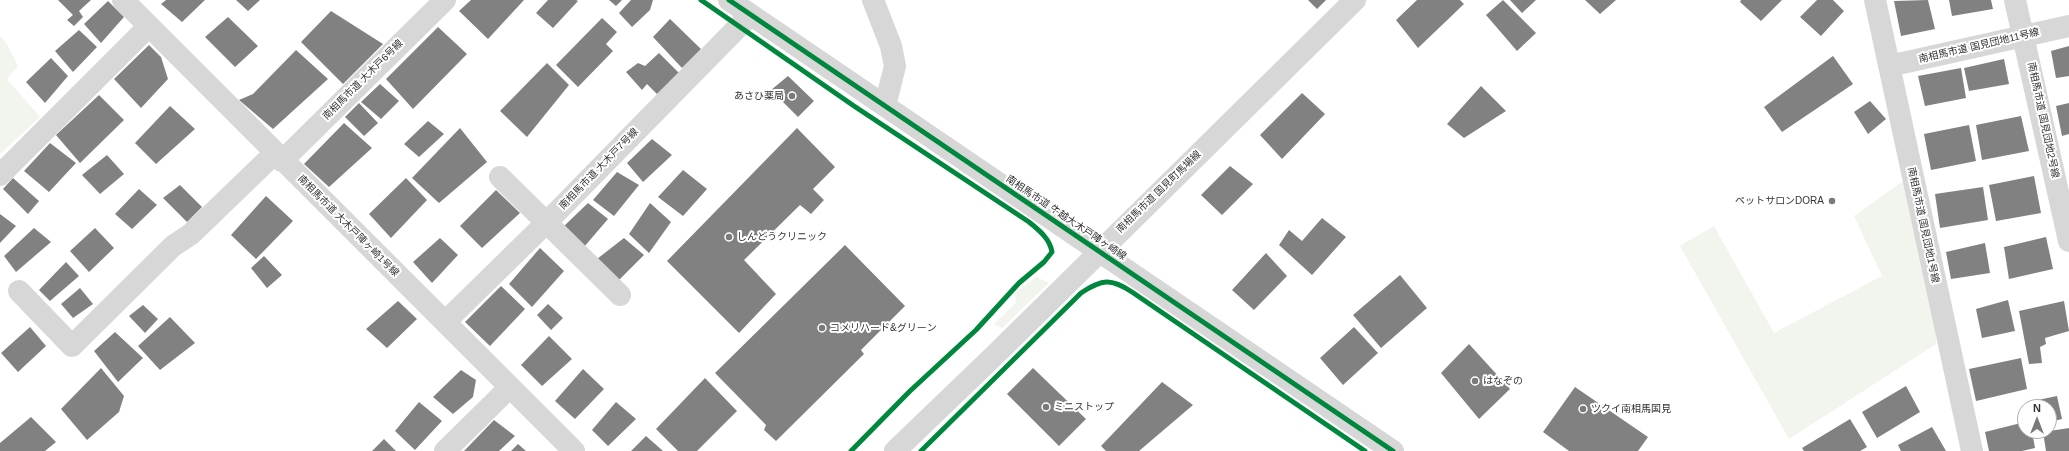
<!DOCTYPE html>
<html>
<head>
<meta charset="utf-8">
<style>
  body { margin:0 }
  #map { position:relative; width:2069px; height:451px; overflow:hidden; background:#fff; font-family:Arial,sans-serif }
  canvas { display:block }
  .north { position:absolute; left:2017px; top:399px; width:40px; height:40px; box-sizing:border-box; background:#fff; border:1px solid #adadad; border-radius:50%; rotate:0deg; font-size:11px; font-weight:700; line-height:16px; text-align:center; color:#333 }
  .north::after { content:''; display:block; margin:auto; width:14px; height:18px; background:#7a7a7a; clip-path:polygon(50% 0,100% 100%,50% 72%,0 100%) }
</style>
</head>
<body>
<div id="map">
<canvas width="2069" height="451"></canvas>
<div class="north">N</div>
</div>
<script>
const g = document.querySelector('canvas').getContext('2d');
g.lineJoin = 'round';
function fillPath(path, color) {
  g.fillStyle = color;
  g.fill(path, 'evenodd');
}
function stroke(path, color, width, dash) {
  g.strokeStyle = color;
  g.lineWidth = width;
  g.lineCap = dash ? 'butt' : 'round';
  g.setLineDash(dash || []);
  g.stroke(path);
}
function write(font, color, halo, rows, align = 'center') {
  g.font = font + ' Arial,"Noto Sans JP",sans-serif';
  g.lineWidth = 4;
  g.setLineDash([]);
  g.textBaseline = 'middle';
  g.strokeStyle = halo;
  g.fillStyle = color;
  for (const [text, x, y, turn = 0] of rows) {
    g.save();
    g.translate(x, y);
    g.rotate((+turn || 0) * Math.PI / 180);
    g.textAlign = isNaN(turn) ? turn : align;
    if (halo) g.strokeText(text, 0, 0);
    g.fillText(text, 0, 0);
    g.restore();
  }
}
fillPath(new Path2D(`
  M0,36L7,44L18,66L7,79L40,117L0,154Z
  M1903,181L1936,330V344L1789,439L1680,246L1714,226L1774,333L1882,276L1854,216Z
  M1036,277L1049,283L1002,328L994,324L1016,303L1015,293Z`), '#f1f5ed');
fillPath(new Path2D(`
  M58,0H91L79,11L83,17L74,26L67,20L73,15Z
  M166,0H205L182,22L161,4Z
  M236,0H260L248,11Z
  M471,0H524L488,39L459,11Z
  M548,0H576L578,1L553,28L536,13Z
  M609,0H622L616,6Z
  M631,0H653L650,10L632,27L619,13Z
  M1308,0H1326L1317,9Z
  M1417,0H1460L1464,4L1418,48L1396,20Z
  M1503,0L1536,33L1517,51L1486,15Z
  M1510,0H1536L1522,13Z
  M1585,0H1616L1600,14Z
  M1741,0H1782L1761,21L1740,2Z
  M1817,0H1833L1844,11L1821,36L1800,17Z
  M1928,0L1935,29L1901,36L1894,1Z
  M1949,0H1991L1993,9L1952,16Z
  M108,1L124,17L101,43L84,24Z
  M331,11L383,44L343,84L301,42Z
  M228,17L258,46L235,67L205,37Z
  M602,18L617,32L606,44L613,51L578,87L556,65Z
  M670,19L701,49L682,68L653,37Z
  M438,27L467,54L413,109L386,79Z
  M79,30L97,47L73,72L55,51Z
  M149,45L161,57L168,79L141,108L114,79Z
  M2069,46V76L2056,78L2051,51Z
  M296,50L328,79L273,129L239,100L253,94Z
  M659,53L679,73L657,94L647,84L642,90L626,72L638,63L645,66Z
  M1833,56L1853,84L1782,132L1764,107Z
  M51,58L68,76L45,103L26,82Z
  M2004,59L2009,84L1969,91L1964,68Z
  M547,63L569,85L527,137L500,111Z
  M1961,68L1966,98L1925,106L1918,76Z
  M788,76L814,101L798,117L771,90Z
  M380,84L399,101L381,119L361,102Z
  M1481,86L1506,111L1464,138L1447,124Z
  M1302,93L1325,114L1282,159L1260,135Z
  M99,95L124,120L80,163L56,135Z
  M1870,101L1886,119L1868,134L1854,112Z
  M359,103L378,123L364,136L345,117Z
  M2069,103V134L2062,136L2056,106Z
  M170,106L195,129L156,164L135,143Z
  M2021,116L2029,151L1982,160L1976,125Z
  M428,121L444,134L419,157L404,144Z
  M344,123L372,148L329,187L304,164Z
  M1969,125L1976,161L1931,170L1924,134Z
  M460,128L487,162L439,203L412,178Z
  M797,128L835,167L813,189L824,200L811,214L800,205L744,260L776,294L739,333L667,261Z
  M652,139L672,155L643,182L627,163Z
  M50,143L76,163L49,192L24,171Z
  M107,155L124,174L100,194L82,175Z
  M1230,166L1253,184L1222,215L1201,195Z
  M683,170L707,189L683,216L658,197Z
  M617,172L639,185L614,216L593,200Z
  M2034,176L2041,213L1996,221L1989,185Z
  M13,178L39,201L28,214L3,189Z
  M406,178L427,200L391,238L369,214Z
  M180,185L202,207L187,222L163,198Z
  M1983,187L1988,220L1940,228L1935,194Z
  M139,189L157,205L132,229L115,214Z
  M496,190L520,213L482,248L460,226Z
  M266,196L293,221L256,259L231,235Z
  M588,203L608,219L584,247L563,227Z
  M650,203L671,222L649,253L629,234Z
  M0,214L16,226L0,243Z
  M1322,218L1346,237L1312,275L1279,245L1289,230L1302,241Z
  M34,228L51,242L16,272L4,256Z
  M95,228L114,248L89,272L70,251Z
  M2046,237L2053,269L2009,279L2004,247Z
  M440,238L458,255L432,283L413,262Z
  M624,238L644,255L619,280L597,259Z
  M1985,243L1990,273L1951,279L1946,252Z
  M845,245L905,306L861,350L864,354L776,441L764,430L766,425L715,373Z
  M540,248L564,271L532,307L509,284Z
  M1266,253L1287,276L1254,310L1232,290Z
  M264,256L282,275L267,288L251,268Z
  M66,262L79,276L50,301L39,290Z
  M1400,275L1427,308L1381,348L1353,315Z
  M501,286L525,309L490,346L465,322Z
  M80,288L93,304L73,318L61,304Z
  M2008,300L2015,331L1982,338L1976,309Z
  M398,301L417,319L387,348L366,329Z
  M2064,301L2069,331L2045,338L2046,344L2040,347L2042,363L2029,364L2019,311Z
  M548,304L563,318L551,330L537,315Z
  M143,305L158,319L145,333L129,316Z
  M170,317L195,343L160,370L138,346Z
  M30,327L46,346L18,372L1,353Z
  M1354,327L1378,353L1343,385L1320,358Z
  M115,332L143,358L118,382L94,351Z
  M549,336L572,359L542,386L521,365Z
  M1469,344L1510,389L1479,419L1441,373Z
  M2021,358L2027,389L1976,401L1969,369Z
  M101,368L124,396L119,412L87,440L61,409Z
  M1033,368L1086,419L1059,446L1007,394Z
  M583,369L604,389L575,419L555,401Z
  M461,370L476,380L473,397L453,414L433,397Z
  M705,378L737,411L697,451H678L656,429Z
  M1162,382L1193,405L1139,451H1106L1101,446Z
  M1906,386L1920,412L1877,438L1862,412Z
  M1575,387L1648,437L1638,451H1569L1543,432Z
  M2057,396L2062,419L2049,422V407H2035L2033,401Z
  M419,402L442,421L415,450L395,431Z
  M616,402L636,419L608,446L592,430Z
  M31,417L56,442L45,451H0V443Z
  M1850,419L1867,447L1860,451H1804L1802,448Z
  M494,420L515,436L499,451H464Z
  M2025,422V431H2032L2035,448L2022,451H1989L1985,432Z
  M1932,427L1946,451H1901L1898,445Z
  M2069,428V451H2046L2043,432Z
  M646,436L663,451H631Z
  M384,439L396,451H372Z
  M518,444L526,451H511Z`), '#818181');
stroke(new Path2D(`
  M123,0L574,451
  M729,0L1393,451
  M873,0L891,46L895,66L885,106
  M1875,0L1972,451
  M2015,0L2069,241
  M1889,66L2069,26
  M282,161L445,0
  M0,175L149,26
  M500,177L620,295
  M19,291L72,346L173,246L191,234L275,153
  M445,322L547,222L750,15
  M445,451L510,387
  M895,451L997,353L1355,0`), '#d7d7d7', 22);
stroke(new Path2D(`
  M701,0L854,106L1029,222C1039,230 1050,239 1052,252L1044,262L1019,283L976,330L910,391L851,451
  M729,0L1393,451
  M921,451L1081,293C1102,279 1111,278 1132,292L1365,451`), '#00873e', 5);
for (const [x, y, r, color] of [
  [792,96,4,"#7a7a7a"],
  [1832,201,4,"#7a7a7a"],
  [729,237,4,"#7a7a7a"],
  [822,328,4,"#7a7a7a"],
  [1475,381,4,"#7a7a7a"],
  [1046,407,4,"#7a7a7a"],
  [1583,409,4,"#7a7a7a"]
]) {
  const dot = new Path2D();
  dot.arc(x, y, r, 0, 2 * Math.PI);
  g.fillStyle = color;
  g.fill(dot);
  stroke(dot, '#fff', 1.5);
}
write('10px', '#333', '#fff', [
  ["南相馬市道 国見団地11号線",1979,46,-13],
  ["南相馬市道 大木戸6号線",363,80,-45],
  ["南相馬市道 国見団地2号線",2043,120,78],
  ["南相馬市道 大木戸7号線",599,169,-46],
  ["南相馬市道 国見町馬場線",1159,192,-44],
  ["南相馬市道 牛越大木戸陣ヶ崎線",1066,218,34],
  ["南相馬市道 国見団地1号線",1923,225,78],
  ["南相馬市道 大木戸陣ヶ崎1号線",348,226,45]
]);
write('10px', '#333', '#fff', [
  ["あさひ薬局",784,96,"right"],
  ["ペットサロンDORA",1824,201,"right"],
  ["しんどうクリニック",737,237],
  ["コメリハード&グリーン",830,328],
  ["はなぞの",1483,381],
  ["ミニストップ",1054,407],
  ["ツクイ南相馬国見",1591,409]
], 'left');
</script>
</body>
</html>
